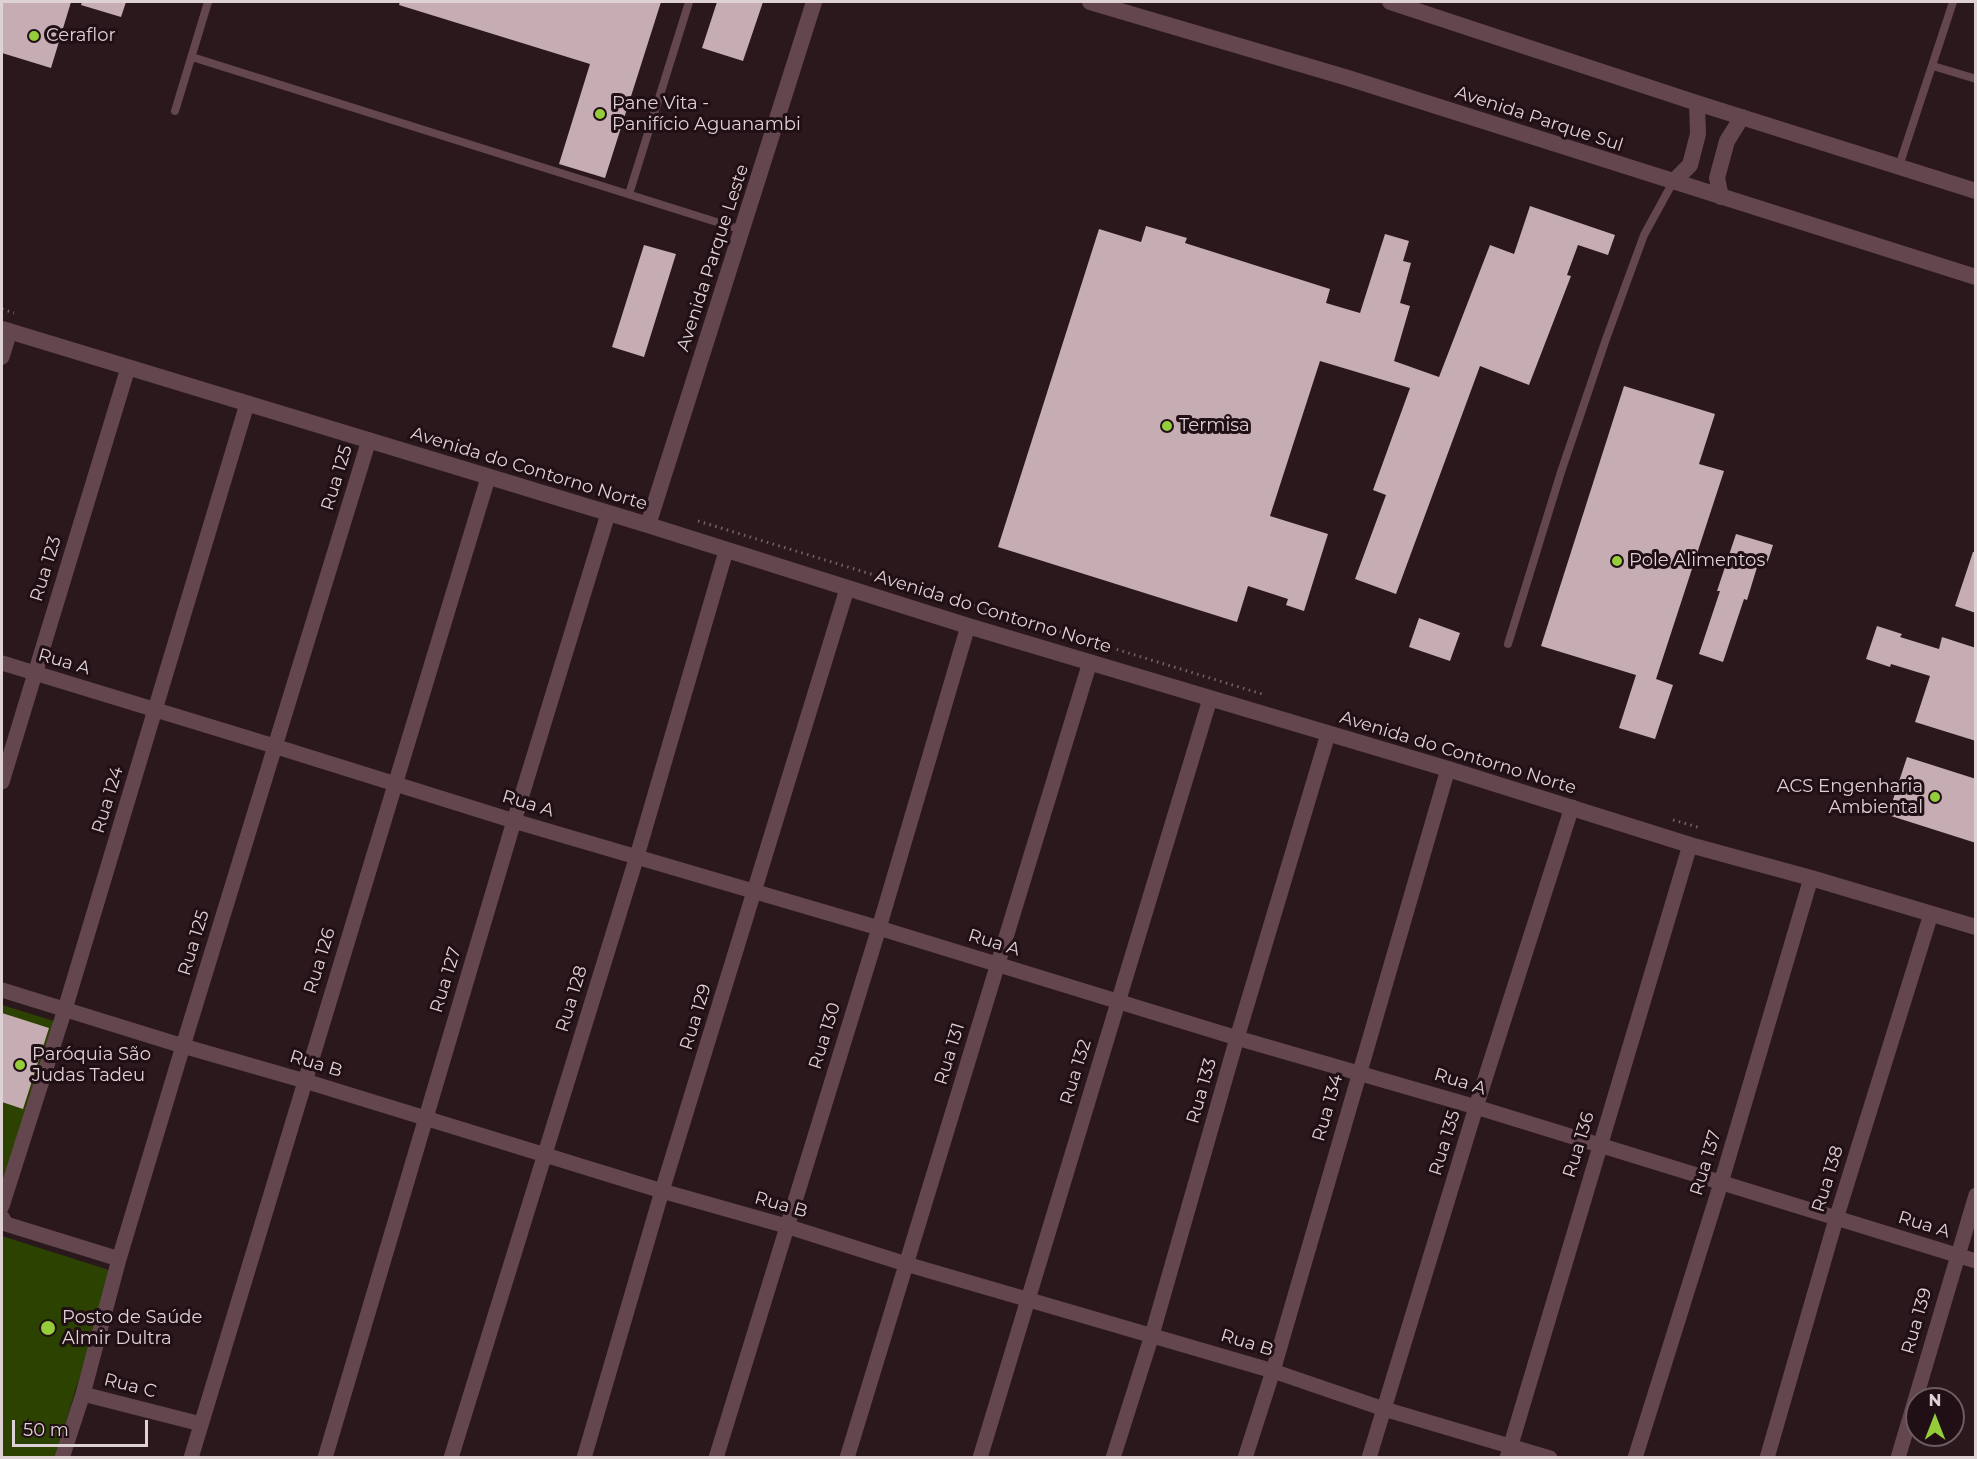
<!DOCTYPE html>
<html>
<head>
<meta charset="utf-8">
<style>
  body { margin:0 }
  #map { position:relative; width:1977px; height:1459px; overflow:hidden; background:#2a181d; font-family:Montserrat,sans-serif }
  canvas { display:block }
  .frame { position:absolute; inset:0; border:3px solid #dfd2d5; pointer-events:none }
  .north { position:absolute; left:1905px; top:1387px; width:60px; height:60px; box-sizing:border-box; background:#200f14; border:2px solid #6c5d61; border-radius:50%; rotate:0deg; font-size:16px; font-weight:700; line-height:24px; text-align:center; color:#dfd2d5 }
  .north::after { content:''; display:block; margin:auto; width:21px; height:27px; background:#95cc3a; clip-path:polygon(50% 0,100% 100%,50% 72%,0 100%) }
  .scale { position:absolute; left:12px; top:1420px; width:136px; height:27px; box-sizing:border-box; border:3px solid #dfd2d5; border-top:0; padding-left:8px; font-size:18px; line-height:21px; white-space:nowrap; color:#dfd2d5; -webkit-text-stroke:4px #200f14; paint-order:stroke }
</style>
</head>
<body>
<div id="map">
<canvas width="1977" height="1459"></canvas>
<div class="frame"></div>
<div class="north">N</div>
<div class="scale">50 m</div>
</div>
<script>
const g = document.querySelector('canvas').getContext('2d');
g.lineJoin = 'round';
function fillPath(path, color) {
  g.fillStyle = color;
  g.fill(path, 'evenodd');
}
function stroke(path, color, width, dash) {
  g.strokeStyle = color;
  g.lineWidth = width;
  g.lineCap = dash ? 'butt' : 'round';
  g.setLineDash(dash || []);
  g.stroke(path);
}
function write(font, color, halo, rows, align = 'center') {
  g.font = font + ' Montserrat,sans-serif';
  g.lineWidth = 6;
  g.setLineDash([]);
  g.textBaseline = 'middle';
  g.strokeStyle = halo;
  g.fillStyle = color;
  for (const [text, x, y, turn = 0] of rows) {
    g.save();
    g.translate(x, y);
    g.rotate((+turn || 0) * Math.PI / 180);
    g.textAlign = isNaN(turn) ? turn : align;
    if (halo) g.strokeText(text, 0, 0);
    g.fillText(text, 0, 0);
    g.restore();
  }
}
fillPath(new Path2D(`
  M2,1005L54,1021L2,1182Z
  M2,1236L112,1271L55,1457L2,1458Z`), '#2b4200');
fillPath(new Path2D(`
  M2,2H71L51,68L2,53Z
  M82,2H126L121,17L81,5Z
  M400,2H661L605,178L559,164L590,64L399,5Z
  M717,2H763L743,61L702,48Z
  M1530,206L1615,235L1608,255L1578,245L1567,275L1571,276L1529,385L1480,366L1396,594L1355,579L1386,495L1373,490L1410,388L1320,361L1270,516L1328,534L1304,611L1286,605L1288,599L1248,586L1237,622L998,547L1099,229L1141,242L1146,226L1187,238L1185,243L1330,289L1326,303L1360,313L1385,234L1409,241L1403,261L1411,263L1400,303L1410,306L1394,361L1439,377L1490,245L1514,254Z
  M644,245L676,254L644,357L612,347Z
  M1624,386L1715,414L1699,464L1724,471L1656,679L1673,685L1655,739L1619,728L1636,675L1541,646Z
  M1736,534L1773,545L1766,567L1758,564L1747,600L1744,599L1723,662L1699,654L1720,591H1717Z
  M1973,552H1976V613L1955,606Z
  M1419,618L1460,633L1450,661L1409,647Z
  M1877,626L1902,634L1900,637L1939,649L1942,637L1976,648V741L1915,722L1930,676L1891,664L1890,667L1866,659Z
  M1907,757L1976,779V843L1888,815Z
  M2,1013L49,1028L23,1109L2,1102Z`), '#c6adb4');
stroke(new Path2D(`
  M2,309L14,313
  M698,521L1262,694
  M1673,820L1701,828`), '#736368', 3, [1.5, 4.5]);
stroke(new Path2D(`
  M192,57L742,230
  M1933,66L1976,79
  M175,111L208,2
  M1899,166L1953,2
  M629,194L689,2
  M1508,644L1561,472L1606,339L1644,235L1673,182`), '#64464f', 8);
stroke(new Path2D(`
  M2,357L10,331
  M2,663L274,746L514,821L879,928L1237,1038L1476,1107L1976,1261
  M2,782L128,368
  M2,990L183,1046L305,1081L662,1191L786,1226L906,1264L1273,1371L1384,1409L1550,1458
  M2,1206L65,1009L247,404
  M2,1217L6,1224L119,1259
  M83,1394L201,1424
  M62,1458L83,1394L119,1259L183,1046L369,440
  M191,1458L488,478
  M325,1458L514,821L608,514
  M451,1458L637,856L726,551
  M584,1458L662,1191L847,589
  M716,1458L879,928L968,626
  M847,1458L1090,662
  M980,1458L1210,699
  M1113,1458L1152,1335L1237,1038L1328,734
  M1245,1458L1273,1371L1448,769
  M1369,1458L1476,1107L1572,807
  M1507,1458L1690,845
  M1635,1458L1721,1183L1811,878
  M1767,1458L1836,1219L1931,914
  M1898,1458L1976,1195`), '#64464f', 15);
stroke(new Path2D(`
  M1090,2L1348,78L1976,277
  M1390,2L1697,103L1976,191
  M1673,182L1690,165L1698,134L1697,103
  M1721,197L1717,178L1727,141L1742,117
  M2,329L648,525L968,626L1448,769L1690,845L1811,878L1976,927
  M648,525L814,2`), '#64464f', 16);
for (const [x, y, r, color] of [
  [34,36,6,"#95cc3a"],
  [600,114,6,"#95cc3a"],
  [1167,426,6,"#95cc3a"],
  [1617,561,6,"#95cc3a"],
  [1935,797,6,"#95cc3a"],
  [20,1065,6,"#95cc3a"],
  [48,1328,8,"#95cc3a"]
]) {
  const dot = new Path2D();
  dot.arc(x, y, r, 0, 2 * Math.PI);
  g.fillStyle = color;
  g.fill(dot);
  stroke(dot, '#200f14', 2);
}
write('18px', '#dfd2d5', '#200f14', [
  ["Ceraflor",46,36],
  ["Pane Vita -",612,104],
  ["Panifício Aguanambi",612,125],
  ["Termisa",1179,426],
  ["Pole Alimentos",1629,561],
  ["ACS Engenharia",1923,787,"right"],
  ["Ambiental",1923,808,"right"],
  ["Paróquia São",32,1055],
  ["Judas Tadeu",32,1076],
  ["Posto de Saúde",62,1318],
  ["Almir Dultra",62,1339]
], 'left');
write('18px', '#dfd2d5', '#200f14', [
  ["Avenida Parque Sul",1539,119,18],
  ["Avenida Parque Leste",713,258,-72],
  ["Avenida do Contorno Norte",529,469,17],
  ["Rua 125",337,478,-73],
  ["Rua 123",46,569,-73],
  ["Avenida do Contorno Norte",993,612,17],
  ["Rua A",64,662,16],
  ["Avenida do Contorno Norte",1458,753,17],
  ["Rua 124",108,800,-73],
  ["Rua A",528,804,17],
  ["Rua 125",194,943,-73],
  ["Rua A",994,943,17],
  ["Rua 126",320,961,-73],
  ["Rua 127",446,980,-73],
  ["Rua 128",572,999,-73],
  ["Rua 129",696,1017,-73],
  ["Rua 130",825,1036,-73],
  ["Rua 131",950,1054,-73],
  ["Rua B",316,1064,17],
  ["Rua 132",1076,1072,-73],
  ["Rua A",1460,1082,17],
  ["Rua 133",1202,1091,-74],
  ["Rua 134",1328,1108,-74],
  ["Rua 135",1445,1143,-73],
  ["Rua 136",1579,1145,-73],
  ["Rua 137",1706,1163,-73],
  ["Rua 138",1828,1179,-73],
  ["Rua B",781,1205,16],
  ["Rua A",1924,1225,17],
  ["Rua 139",1917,1321,-74],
  ["Rua B",1247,1343,17],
  ["Rua C",130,1386,14]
]);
</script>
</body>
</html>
